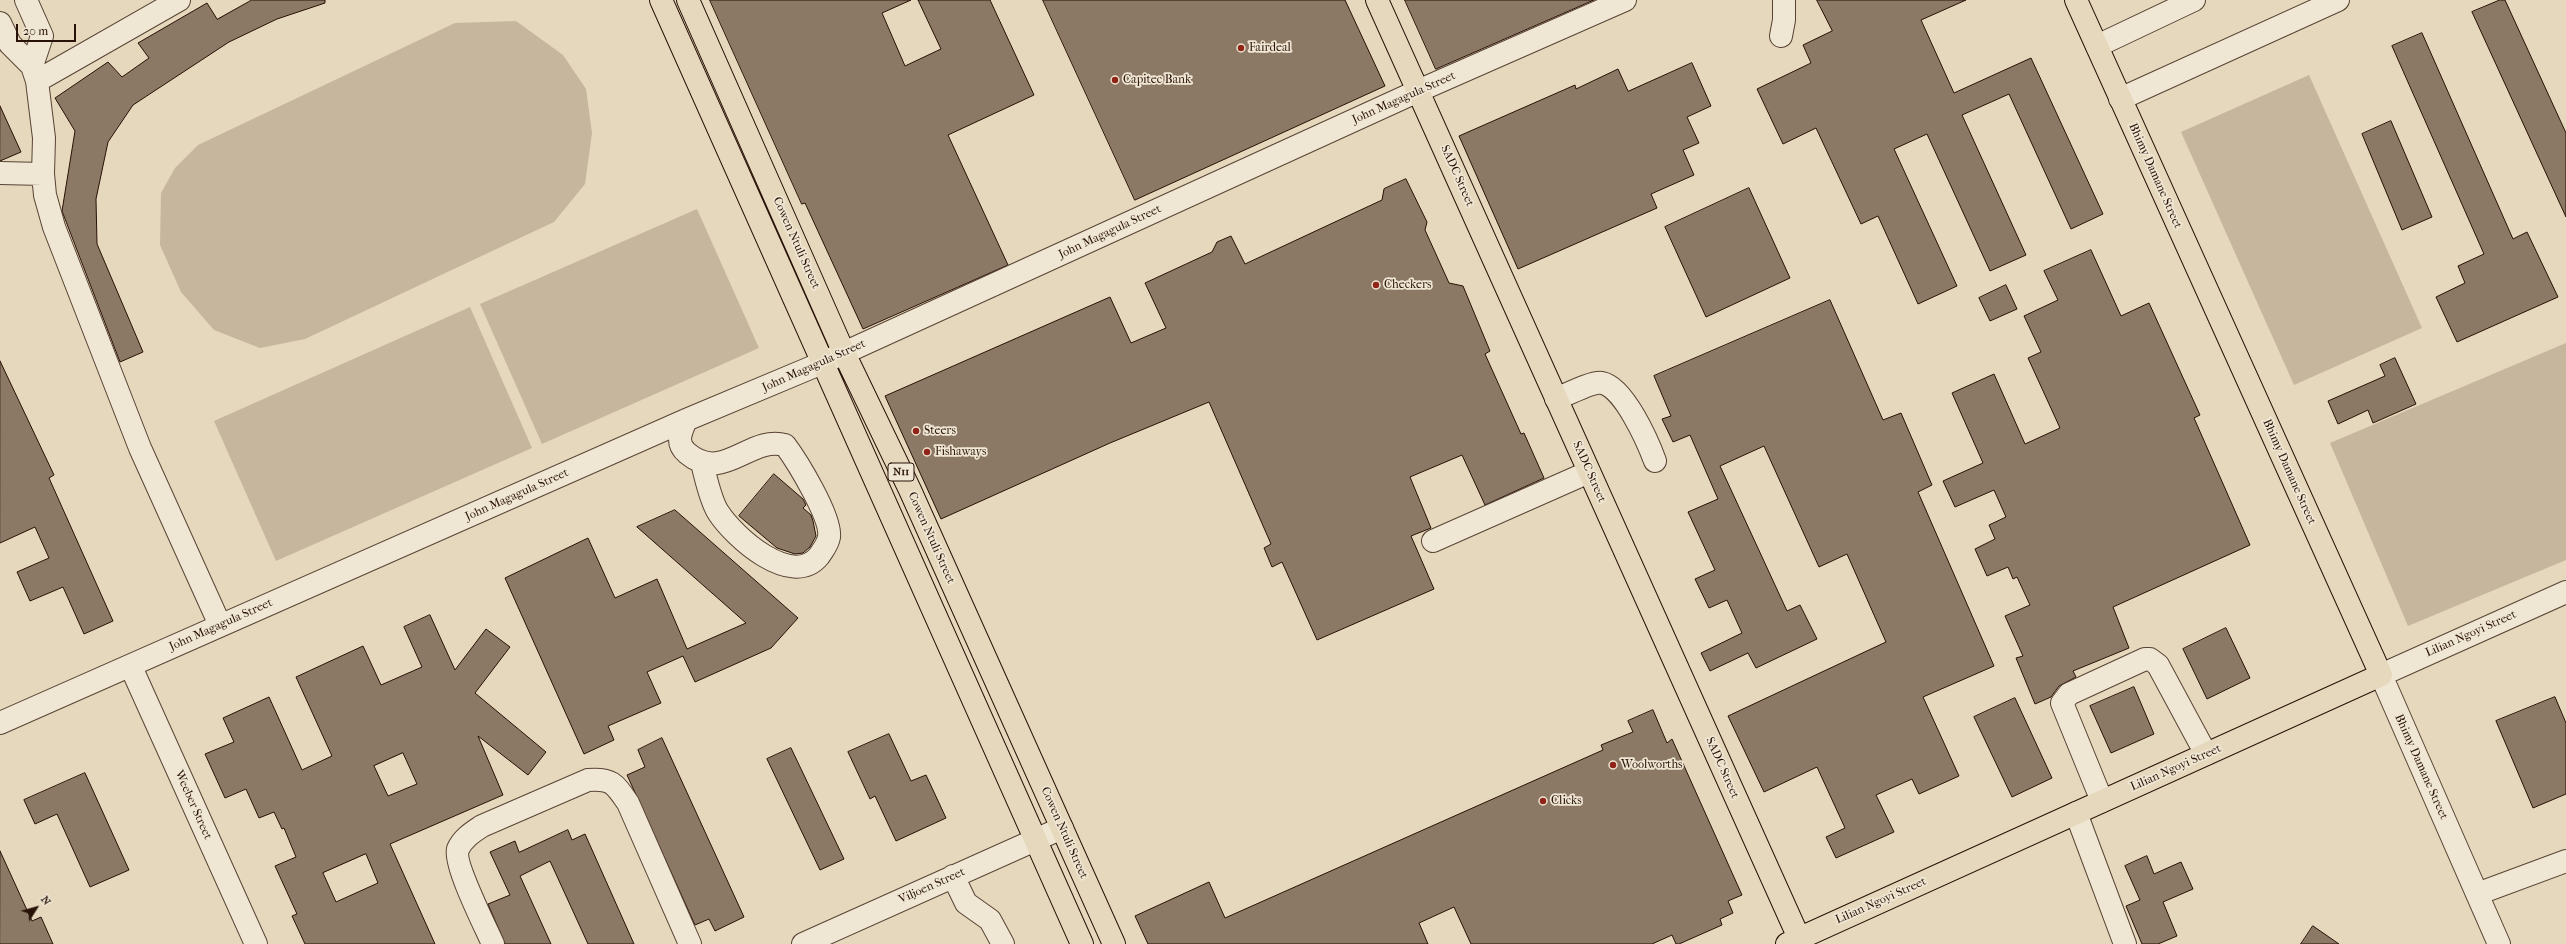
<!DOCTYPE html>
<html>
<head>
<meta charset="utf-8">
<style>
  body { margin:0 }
  #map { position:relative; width:2566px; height:944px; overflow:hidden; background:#e6d8bc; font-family:"IM FELL French Canon",serif }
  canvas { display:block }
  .north { position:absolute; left:16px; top:888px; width:40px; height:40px; -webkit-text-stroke:3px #efe6d3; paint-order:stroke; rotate:53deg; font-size:11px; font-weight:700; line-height:16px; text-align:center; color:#281106 }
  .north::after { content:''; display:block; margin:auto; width:14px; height:18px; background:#281106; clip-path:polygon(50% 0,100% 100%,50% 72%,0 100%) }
  .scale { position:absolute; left:16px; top:24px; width:60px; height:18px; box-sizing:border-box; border:2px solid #281106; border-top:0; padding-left:5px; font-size:12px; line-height:14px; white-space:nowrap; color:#281106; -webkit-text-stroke:3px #efe6d3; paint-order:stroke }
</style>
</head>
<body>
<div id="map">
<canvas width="2566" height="944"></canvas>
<div class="north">N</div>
<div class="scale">20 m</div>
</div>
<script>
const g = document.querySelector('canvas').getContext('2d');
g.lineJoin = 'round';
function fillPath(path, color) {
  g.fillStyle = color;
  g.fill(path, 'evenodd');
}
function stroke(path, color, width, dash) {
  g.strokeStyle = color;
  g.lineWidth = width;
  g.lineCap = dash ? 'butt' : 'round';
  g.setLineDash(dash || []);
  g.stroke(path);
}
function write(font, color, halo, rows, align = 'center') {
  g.font = font + ' "IM FELL French Canon",serif';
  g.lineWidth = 3.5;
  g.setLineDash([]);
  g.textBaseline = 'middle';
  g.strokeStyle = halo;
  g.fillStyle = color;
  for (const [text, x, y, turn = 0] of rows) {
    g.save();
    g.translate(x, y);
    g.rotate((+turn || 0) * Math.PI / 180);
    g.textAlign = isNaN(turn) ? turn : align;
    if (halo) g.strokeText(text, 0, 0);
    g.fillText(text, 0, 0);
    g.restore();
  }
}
fillPath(new Path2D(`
  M516,21L563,55L586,89L592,133L585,184L554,222L305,339L260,348L214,330L181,292L160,245L161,193L175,168L198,145L455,23Z
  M2309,75L2422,328L2294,385L2181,132Z
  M697,209L759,348L542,444L480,304Z
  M470,307L532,448L276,561L214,421Z
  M2566,343V560L2408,626L2330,443Z`), '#c6b69d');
const building = new Path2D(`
  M252,0H325V3L277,19L229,42L133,105L108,142L96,199L97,244L143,352L120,362L62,211L75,131L55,98L108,62L122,77L149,58L138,43L207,3L217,19Z
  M710,0H911L882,13L905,66L941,49L918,0H990L1034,95L948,135L1008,265L863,329L805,203L802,204Z
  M1043,0H1345L1385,86L1135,200Z
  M1405,0H1594L1436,69Z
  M1817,0H1966L1921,20L1954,93L2031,58L2103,214L2071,229L2009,94L1962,115L2026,255L1990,271L1927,134L1894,149L1957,286L1918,304L1878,216L1861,224L1816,128L1783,144L1757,89L1811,63L1803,45L1832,31Z
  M2500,0H2505L2566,133V217L2472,12Z
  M2422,33L2513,239L2527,232L2558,297L2457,342L2436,297L2465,283L2458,266L2484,254L2392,46Z
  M1692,63L1711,106L1687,117L1699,143L1683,150L1694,175L1651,194L1657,208L1518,269L1459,136L1575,85L1576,89L1618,69L1628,91Z
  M0,106L21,152L0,161Z
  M2391,121L2432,217L2402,230L2362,134Z
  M1406,179L1427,222L1425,230L1449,283L1463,286L1490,351L1485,354L1521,434L1524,433L1544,478L1485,505L1462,455L1410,477L1431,528L1411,536L1434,589L1317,640L1282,562L1272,567L1264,548L1271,544L1209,402L1110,443L941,519L885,396L1110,297L1131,343L1166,328L1145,283L1212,252L1217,242L1231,236L1245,264L1382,200L1384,189Z
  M1749,188L1790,278L1706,317L1665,227Z
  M2091,250L2121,316L2149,303L2200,415L2194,418L2250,545L2113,607L2129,648L2073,671L2076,677L2059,686L2051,697L2035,704L2016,658L2023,656L2005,616L2030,605L2017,577L2013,579L2008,567L1987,576L1975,549L1995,539L1989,525L2006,517L1994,490L1955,507L1943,481L1983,463L1952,393L1994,374L2025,444L2060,428L2028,358L2041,352L2024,316L2058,300L2044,271Z
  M2006,285L2017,309L1990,321L1979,298Z
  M1830,300L1883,420L1901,413L1932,485L1918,492L1994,666L1923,697L1959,776L1919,794L1912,779L1876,795L1894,832L1836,858L1826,837L1845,828L1817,767L1764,792L1728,716L1886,642L1847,554L1819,567L1764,446L1720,466L1787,611L1800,605L1817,639L1756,668L1748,653L1710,671L1701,653L1742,633L1727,600L1709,608L1695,579L1715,570L1688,512L1718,499L1690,435L1673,442L1662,419L1671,416L1654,376Z
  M2395,358L2416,404L2373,423L2368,410L2338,424L2328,401L2385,376L2380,365Z
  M0,361L54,475L49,478L113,621L84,634L63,587L30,601L17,572L49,558L35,527L0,543Z
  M774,474L803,499L806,505L803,508L811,515L813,521L816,536L810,547L803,553L795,554L777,548L739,516Z
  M675,510L798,618L771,648L695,682L683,656L647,672L661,703L608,726L614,740L584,754L505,578L588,538L615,598L657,579L687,649L746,623L637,527Z
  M430,615L455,670L486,629L510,647L475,693L546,752L528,775L478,736L503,795L390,844L435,944H305L292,916L297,914L275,866L296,857L284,828L282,829L274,812L259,818L246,789L225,798L205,754L234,742L223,718L269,697L302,770L332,756L296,677L363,646L381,685L422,667L404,627ZM403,753L417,784L388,796L374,766ZM366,854L378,883L336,902L323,873Z
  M2226,628L2250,678L2207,699L2183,649Z
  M2134,687L2154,734L2111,753L2090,706Z
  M2555,697L2566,723V794L2533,808L2496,721Z
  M2015,698L2052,778L2012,797L1974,717Z
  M1653,710L1667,743L1672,739L1742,895L1728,901L1733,913L1720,919L1722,925L1679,944H1676L1672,935L1652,944H1471L1454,907L1419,923L1428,944H1148L1135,916L1209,882L1225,918L1603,750L1601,745L1633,732L1628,721Z
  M889,734L911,781L926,775L946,818L896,841L875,796L870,799L848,752Z
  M662,738L744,917L715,931L709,919L695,925L627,775L645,767L638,750Z
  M791,748L844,859L820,870L767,759Z
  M85,773L129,870L90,887L57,814L35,824L24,800Z
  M568,830L572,840L585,834L634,944H588L550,861L520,876L551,944H505L488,904L510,895L490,852L515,841L519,852Z
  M0,851L32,921L41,917L53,944H0Z
  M2147,856L2154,874L2181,862L2193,889L2163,902L2177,936L2158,944H2142L2126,906L2140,900L2125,866Z
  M2313,926L2339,944H2301Z`);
fillPath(building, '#8b7865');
stroke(building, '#281106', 1);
const minor = new Path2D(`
  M26,0L42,36L32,66
  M0,23L10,44L32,66L37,81L44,138L43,174L45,195L54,227L140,448L220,625
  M1781,36L1784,20V0
  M2097,46L2194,0
  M37,81L179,0
  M2120,99L2338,0
  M0,173L43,174
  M1556,399C1566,395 1593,381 1602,383C1624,387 1648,442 1655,461
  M686,420C681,432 675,443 687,453C723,484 750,435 785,445C797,461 832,518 829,537C828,544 823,550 819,556C792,589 734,537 718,512C710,499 706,478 702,463
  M1433,541L1589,472
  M131,667L256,944
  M0,723L686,420L822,363L1418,91L1625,0
  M2102,801L2062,703L2069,694L2145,659H2150L2158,665L2206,754
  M2076,813L2125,944
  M953,876L966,903L990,920L1003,944
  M2477,894L2566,861
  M493,944C486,928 453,863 458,849C463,838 473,832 482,826L588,780C612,778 615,784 628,803L690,944
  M803,944L1062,828
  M2499,944L2381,675L2566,592`);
const major = new Path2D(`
  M1377,0L1799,938
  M1787,944L2381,675L2076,0`);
const highway = new Path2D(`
  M661,0L1082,944
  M688,0L844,353L910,490L1114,944`);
stroke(minor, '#584334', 24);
stroke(major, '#281106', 24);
stroke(highway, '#281106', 24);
stroke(minor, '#efe6d3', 22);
stroke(major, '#e6d8bc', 22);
stroke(highway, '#e6d8bc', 22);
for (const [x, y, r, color] of [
  [1241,48,4,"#8f2418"],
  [1115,80,4,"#8f2418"],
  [1376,285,4,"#8f2418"],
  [916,431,4,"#8f2418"],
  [927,452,4,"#8f2418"],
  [1613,765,4,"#8f2418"],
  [1543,801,4,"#8f2418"]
]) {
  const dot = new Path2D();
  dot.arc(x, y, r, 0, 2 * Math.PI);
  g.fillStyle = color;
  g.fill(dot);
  stroke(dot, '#efe6d3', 1.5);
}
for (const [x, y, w] of [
  [901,472,26]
]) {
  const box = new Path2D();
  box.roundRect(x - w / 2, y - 9, w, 18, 3);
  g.fillStyle = '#efe6d3';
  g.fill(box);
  stroke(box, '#281106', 1);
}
write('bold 11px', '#281106', null, [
  ["N11",901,472]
]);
write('12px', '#281106', '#efe6d3', [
  ["Fairdeal",1249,48],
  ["Capitec Bank",1123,80],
  ["Checkers",1384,285],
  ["Steers",924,431],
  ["Fishaways",935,452],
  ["Woolworths",1621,765],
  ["Clicks",1551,801]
], 'left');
write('12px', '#281106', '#efe6d3', [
  ["John Magagula Street",1404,98,-24],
  ["SADC Street",1457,176,66],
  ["Bhimy Damane Street",2155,176,66],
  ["John Magagula Street",1110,232,-25],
  ["Cowen Ntuli Street",796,243,66],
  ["John Magagula Street",814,366,-24],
  ["SADC Street",1589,472,66],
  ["Bhimy Damane Street",2289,472,66],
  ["John Magagula Street",517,495,-24],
  ["Cowen Ntuli Street",931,538,66],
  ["John Magagula Street",221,625,-24],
  ["Lilian Ngoyi Street",2471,634,-24],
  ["Bhimy Damane Street",2421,767,66],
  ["SADC Street",1722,768,66],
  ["Lilian Ngoyi Street",2176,768,-24],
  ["Weeber Street",193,805,66],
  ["Cowen Ntuli Street",1064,833,66],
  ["Viljoen Street",932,886,-24],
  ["Lilian Ngoyi Street",1881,901,-24]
]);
</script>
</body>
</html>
